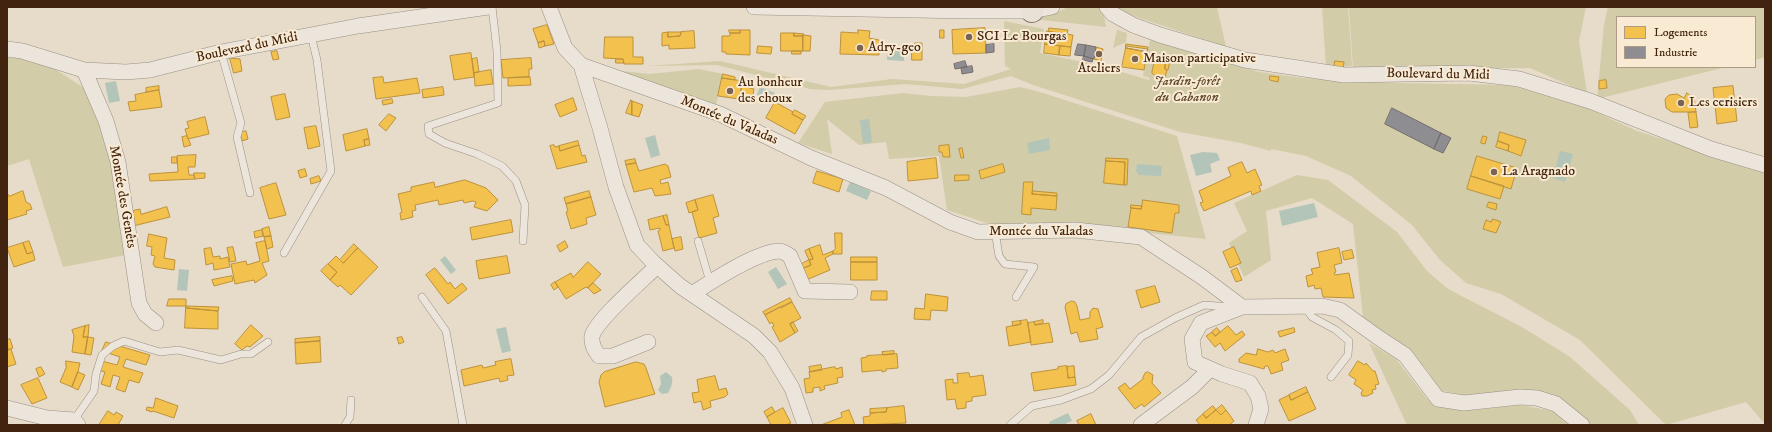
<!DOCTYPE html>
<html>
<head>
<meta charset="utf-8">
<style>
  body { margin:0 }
  #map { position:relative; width:1772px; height:432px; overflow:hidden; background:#e7dbc9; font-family:"IM FELL DW Pica",serif }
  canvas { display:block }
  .frame { position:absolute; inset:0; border:8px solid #42230f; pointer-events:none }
  .legend { position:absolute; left:1616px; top:16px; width:140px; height:52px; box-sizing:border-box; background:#f8ead3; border:1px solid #af9a85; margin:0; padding:5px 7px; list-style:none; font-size:12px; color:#42230f }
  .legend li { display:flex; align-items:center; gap:8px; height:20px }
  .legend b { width:20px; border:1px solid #af9a85 }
</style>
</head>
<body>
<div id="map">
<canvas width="1772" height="432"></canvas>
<div class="frame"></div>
<ul class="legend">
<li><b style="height:11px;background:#f2c14e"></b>Logements</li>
<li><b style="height:11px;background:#8d8d92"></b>Industrie</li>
</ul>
</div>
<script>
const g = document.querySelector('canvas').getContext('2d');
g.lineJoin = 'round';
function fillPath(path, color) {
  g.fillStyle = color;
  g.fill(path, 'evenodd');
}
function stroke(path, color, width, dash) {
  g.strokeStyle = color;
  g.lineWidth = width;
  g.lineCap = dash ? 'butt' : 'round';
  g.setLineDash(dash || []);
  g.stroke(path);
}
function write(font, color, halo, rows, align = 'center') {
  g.font = font + ' "IM FELL DW Pica",serif';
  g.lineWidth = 4;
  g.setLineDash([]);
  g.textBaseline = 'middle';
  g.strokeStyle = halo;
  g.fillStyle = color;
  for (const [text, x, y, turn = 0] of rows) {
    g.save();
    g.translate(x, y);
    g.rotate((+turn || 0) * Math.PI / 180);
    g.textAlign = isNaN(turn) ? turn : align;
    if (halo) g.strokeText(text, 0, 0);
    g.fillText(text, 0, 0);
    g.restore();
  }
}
fillPath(new Path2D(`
  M1068,7H1100L1103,10L1106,27L1024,18L1060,11Z
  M1116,7H1217L1226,47L1131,15Z
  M1322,7H1348L1352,66L1326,68Z
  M1349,7H1586L1579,41L1587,93L1530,68L1353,69Z
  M1608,7H1765V57L1755,60V17H1617V67H1726L1597,99L1604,25Z
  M1004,21L1044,29L1040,53L1101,66L1149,80L1150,78L1143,76L1150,40L1259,72L1303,78L1397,83L1510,85L1587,108L1637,131L1765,172V424L1746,402L1666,425L1580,340L1501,294L1466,283L1440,260L1412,225L1351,176L1306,156L1271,149V151L1241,143L1180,132L1033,85L1011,76L962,89L905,84L828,90L810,89L717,65L647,66L720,61L831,87L892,79L964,84L1011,69L1005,66Z
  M1117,30L1127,33L1126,42L1113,48Z
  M7,58H22L53,68L87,90L101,121L131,254L63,267L29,159L7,166Z
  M699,69L723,74L716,105L612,70L650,74Z
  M1020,87L1043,93L1177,136L1206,239L1065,224L993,225L947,210L939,156L889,159L886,142L859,145L827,119L832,154L798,143L825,102L903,93L931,96L966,97Z
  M1297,175L1328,180L1397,232L1427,271L1448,289L1522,327L1570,357L1630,410L1639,425H1586L1534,391L1468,396L1439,390L1428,371L1399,344L1364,326L1353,224L1312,198L1266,211L1271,260L1244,277L1229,243L1247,231L1234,203Z
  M1369,343L1396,359L1427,399L1448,407L1476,410L1520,405L1553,411L1568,425H1407Z`), '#d2cca8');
fillPath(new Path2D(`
  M888,50H904V61L887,60Z
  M116,81L120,101L109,103L105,83Z
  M760,87L775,93L772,101L757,95Z
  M869,119L872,142L863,144L860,120Z
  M655,135L660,155L651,158L645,138Z
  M1049,138L1050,150L1029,154L1027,143Z
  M1560,151L1573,154L1565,182L1553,178Z
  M1203,152L1217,153L1220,160L1210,164L1212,172L1196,176L1190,155Z
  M1137,164L1162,166L1161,176L1139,175L1136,171Z
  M850,182L871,191L867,200L846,191Z
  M1314,203L1318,217L1282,226L1279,211Z
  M445,256L456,270L451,274L440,260Z
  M776,267L787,284L778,289L768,272Z
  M179,269L189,270L187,291L177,290Z
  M506,327L511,351L502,353L496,329Z
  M666,372L672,377C673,383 671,388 668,393L662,394L658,390L661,384L660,376Z
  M1068,413L1072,421L1066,423L1067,425H1050L1049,422Z`), '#b2c5b8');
const homes = new Path2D(`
  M547,25L554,44L545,46L544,41L538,43L533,29Z
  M985,28L986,53L953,54L952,30Z
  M1049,28L1068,30L1067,34L1049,32Z
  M729,30H740V33H730Z
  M740,30H750V55L726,54V52H722V36H730V33H740Z
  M858,30L870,31L869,38L879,40V55L840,54L841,32L858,33Z
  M940,30H944V38H940Z
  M694,31L695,48L669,49V45L662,46V33L668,32V37L680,36L681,32Z
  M1047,31L1073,35L1071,47L1045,44Z
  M668,32H681L680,36L668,37Z
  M781,33H794V36H803V51H781Z
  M794,33L804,34L803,36H794Z
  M803,35L811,36L810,51H803Z
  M605,37H633V57H643V64H624L623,59L604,58Z
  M544,41L545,46L539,48L538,43Z
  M915,43H922V49H915Z
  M1045,44L1060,46L1059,55L1044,53Z
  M1126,44L1148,47L1147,52L1126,48Z
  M758,46L772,47L771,54L757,53Z
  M1060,46L1071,47L1070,56L1059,55Z
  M1126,46L1148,49L1147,52L1126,48Z
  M1096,47L1103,49L1101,61L1094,59Z
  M1126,48L1147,52L1144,70L1122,67Z
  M912,49H922V60H912Z
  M277,51L279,59L273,60L271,52Z
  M792,51H801V54H792Z
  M471,53L474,77L454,80L450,56Z
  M1156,55L1166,56L1165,69L1167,70L1165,77L1154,75L1152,73Z
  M230,58L240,59L242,71L234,73Z
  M477,58L479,72L474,73L472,59Z
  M531,58L532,69H529V77L503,78L501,60Z
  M616,59H623L624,63H616Z
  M1166,60L1170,61L1168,70L1165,69Z
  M1335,61L1344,62L1343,70L1334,69Z
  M491,70L493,84L475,86L474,73Z
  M723,74L735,77V80L722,78Z
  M1270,76L1279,77L1278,82L1270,80Z
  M383,77L384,83L417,78L420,93L376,99L373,78Z
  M530,77L531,85L508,86V78Z
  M722,78L743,81L739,99L718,96Z
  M1606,80L1607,88L1599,89V81Z
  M159,86V90L146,92V88Z
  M742,86L754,89L752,99L740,97Z
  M1733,86L1737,121L1717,124L1713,88Z
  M443,87L444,95L423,98L422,90Z
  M159,90L162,107L130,111L128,102L136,101L135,95Z
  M1687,93L1692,97L1694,96L1696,112H1672L1666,108L1665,99L1669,95L1677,94L1684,98Z
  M285,94L290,117L276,120L271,97Z
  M573,98L577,110L560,117L555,105Z
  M392,99L393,103L383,105L382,101Z
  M631,100L632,101V115L626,113Z
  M632,101L643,105L639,117L632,115Z
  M775,102L793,112L792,114L803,120L795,134L766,118Z
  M795,110L806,116L803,120L792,114Z
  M1696,112L1698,127L1690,128L1688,113Z
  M389,114L396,118L386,131L379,125Z
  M205,117L209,134L188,139L185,129L189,128L187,122Z
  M316,126L320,146L308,149L304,128Z
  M367,129L369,139L364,140L365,146L346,151L343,135Z
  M246,131L248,139L242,141L240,133Z
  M1500,132L1526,140L1521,156L1508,151L1509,145L1498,141Z
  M187,136L191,145L184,147L182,137Z
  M1483,136L1487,137L1485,144L1481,143Z
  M369,139L370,145L365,146L364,140Z
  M578,141L579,145L560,151L559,146Z
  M1498,141L1509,145L1508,151L1496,147Z
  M554,145L555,147L559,146L560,151L579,145L582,156L585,155L587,162L557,169L550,146Z
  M949,145L950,157H943L942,152H939V146Z
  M962,148L964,158H961L959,149Z
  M196,155L195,167H188L189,175H194L195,179L150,181L149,174L178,172L177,156Z
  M1477,156L1517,168L1511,189L1471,176Z
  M172,157H177V163H172Z
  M936,158L938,178L908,181L907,162Z
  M1106,158L1128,159L1127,185H1124L1125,162L1106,161Z
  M635,159L636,163L626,165L625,161Z
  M1106,161L1125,162L1124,185L1104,183Z
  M1242,162L1247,173L1255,169L1262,185L1259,186L1261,191L1252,195L1251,191L1204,211L1200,203L1203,202L1199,191L1231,176L1228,168Z
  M636,163L639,171L665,164L668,166L671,177L660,180L661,184L668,182L671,194L655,196L652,188L634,192L626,165Z
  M1003,164L1005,172L981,179L979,171Z
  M305,169L307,176L300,178L298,171Z
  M817,171L843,179L839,192L813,183Z
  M194,173H205V178L195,179Z
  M955,175H969V180L955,181Z
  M319,176L321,181L311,184L310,179Z
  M1471,176L1504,186L1500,199L1467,189Z
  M465,180L486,188L498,200L487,211L474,207L476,202L473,201L464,203L463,200L439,205L438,200L415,205L416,210L412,211L413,217L401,220L400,213L402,212L398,194L411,191V187L434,182L435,187Z
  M1024,182H1033L1032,194L1057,196L1056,210L1031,208V215L1022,214Z
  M276,183L286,215L269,219L260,188Z
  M23,191L26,202L30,204L32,209L26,211L27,214L7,220V193L9,196Z
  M589,191L591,197L566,204L564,198Z
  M1033,191L1057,193V196L1032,194Z
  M713,195L719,216L713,218L717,233L699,238L692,212L698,210L695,200Z
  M591,197L596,215L586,218L587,224L571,229L566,212L568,211L566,204Z
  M695,200L698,210L689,213L686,203Z
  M1143,200L1179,205V213H1175L1172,233L1128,227L1131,208L1141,209Z
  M1489,202L1497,204L1496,210L1487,207Z
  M1131,205L1142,206L1141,209L1131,208Z
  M167,207L170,217L133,226L131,211L140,209L141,214Z
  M667,215L669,225H666L663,216Z
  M663,216L666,225H669L674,248L663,251L658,231L660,230V228L650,230L648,220Z
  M1493,219L1501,222L1496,233L1483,229L1486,220L1491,222Z
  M511,220L513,232L472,240L470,228Z
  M269,227L271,236L264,237L262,229Z
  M262,230L263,236L255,238L254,232Z
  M835,233H842V254H833V251L835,249Z
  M149,234L167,238L164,258L175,260L174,270L155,267L153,264L155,256L151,255L152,247L147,246Z
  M271,236L273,247L267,249L264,237Z
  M681,237L683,249L675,251L672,239Z
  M29,241L33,252L27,254L23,243Z
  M265,241L269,261L262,263L267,275L255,283L254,280L235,284L231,264L246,261L247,265L260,261L256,243Z
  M565,241L568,247L560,252L557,246Z
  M23,243L27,254L33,252L35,260L14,267L7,248Z
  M354,244L358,248L343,263L340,260Z
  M820,245L823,255L833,251V254L825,258L830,270L806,280L801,269L811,265L809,260L813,259L809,249Z
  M233,247L236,261L230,262L227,248Z
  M1234,247L1241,263L1230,268L1223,252Z
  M211,248L213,257L220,256V259L228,257L230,267L214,270L213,263L206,265L204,249Z
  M358,248L378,267L351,295L340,285L338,287L330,280L337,272L328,264L336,256L343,263Z
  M1339,248L1342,263L1334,265L1336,272L1334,273L1335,275L1349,273L1354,298L1323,297L1321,288L1315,289L1314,285L1308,287L1306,276L1313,274L1311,269L1320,267L1317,253Z
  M809,249L813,259L809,260L805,251Z
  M1352,250L1354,258L1344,260L1342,252Z
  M507,256L510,273L479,279L476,261Z
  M851,257H877V262H851Z
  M809,260L811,265L801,269L800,265Z
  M588,262L601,274L588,288L586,287L566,299L555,282L571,273L573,277Z
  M851,262H877V280H851Z
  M328,264L337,272L330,280L321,271Z
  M435,268L448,284L450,282L455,289L462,283L467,289L448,304L426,275Z
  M1237,268L1242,280L1236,282L1231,271Z
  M232,276L233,281L214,286L212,280Z
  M555,282L558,287L554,290L551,285Z
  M593,283L601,290L594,294L588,288Z
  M1155,286L1160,302L1141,308L1136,291Z
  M872,291H887V300H871Z
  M926,294L948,297L947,311L931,310L930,320L914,319L915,308L924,309Z
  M790,298L792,302L781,308L780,307L765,315L763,312Z
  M169,299H186V306H167Z
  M1072,301L1075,302L1077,306L1080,320L1090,318V312L1093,308L1098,309L1103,327L1096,329L1098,339L1080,342L1077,332L1071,334L1065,307L1066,304Z
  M792,302L801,318L790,324L795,333L780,342L772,327L774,326L772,322L770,324L765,315Z
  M186,306L219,307L218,311L186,308Z
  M186,308L218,311V329L185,328Z
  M1027,320L1031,342L1009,346L1006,327L1021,324L1020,321Z
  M1043,320V323L1035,325L1034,322Z
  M1020,321L1021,324L1013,326L1012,322Z
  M793,322L798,331L795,333L790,324Z
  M1034,322L1035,325L1049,323L1053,342L1031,345L1028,323Z
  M89,325L88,337H83L85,326Z
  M251,325L263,336L250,347L247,346L242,350L235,344Z
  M85,326L83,337H88L85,354L72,352L74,336L72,330Z
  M1228,326L1236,335L1242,331L1245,335L1225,351L1220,343L1215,347L1206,336L1212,332L1215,336Z
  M1217,328L1220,332L1215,336L1212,332Z
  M1294,328L1295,332L1280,337L1278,332Z
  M88,337L94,338L91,355L85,354Z
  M320,337V341L295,343V339Z
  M402,337L404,342L399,344L397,338Z
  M10,339L13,348L8,350L7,340Z
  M320,341L321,362L296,364L295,343Z
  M106,342L150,355L146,365L126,359L123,367L143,373L139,383L129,380L125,392L116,389L120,377L113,375L110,387L101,384L105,372L94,369L98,360L117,365L120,357L102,351Z
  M7,346L8,350L11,349L16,364L7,367Z
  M1258,349L1268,352L1273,350L1275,353L1285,349L1289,360L1281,363L1283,370L1271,374L1268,366H1265L1264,369L1239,362V359L1246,353L1256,355Z
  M894,351V354L883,355L882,352Z
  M897,354L898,368L886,369V371L882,372V370L862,372L861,358L867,357V356Z
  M511,359L514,375L507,376L508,380L500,382L499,378L464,386L461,370L482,365L483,368L496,365L495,362Z
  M66,361L80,363L78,372L72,387L60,382L66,368Z
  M1358,361L1365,365L1366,363L1373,371H1375L1379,384L1375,385L1376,389L1372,390L1373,393L1367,396H1362L1361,393L1363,390L1354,384L1356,380L1349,375Z
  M636,362L644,364L646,368L655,394L605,407L599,382L601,375L604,372Z
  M821,365L822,370L810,372L809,367Z
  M1067,366L1068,378L1075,377L1076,385L1034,391L1031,373L1058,369V367Z
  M1074,366L1075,377L1068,378L1067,367Z
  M41,367L45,374L39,377L36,369Z
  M835,367L836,369L842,367L843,377L837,378L838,383L824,386L825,389L820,391V387L813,388V392L806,393L804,379L810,378L809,372Z
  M78,372L85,375L78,390L72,387Z
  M1148,372L1153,375L1152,383L1161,393L1144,407L1142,404L1135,409L1118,388L1125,383L1130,389L1143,379V377L1145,373Z
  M969,373L970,377L983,375L986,395L972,397V401L966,402V408L957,409L955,399L947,400L945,380L953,379V383H958L957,374Z
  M715,376L719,390L726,388L728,394L725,397L710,401L711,407L703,410L701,401L694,403L692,393L699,392L697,380Z
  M38,378L47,398L32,404L21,385Z
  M1306,387L1308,392L1291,400L1289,395Z
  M1308,392L1316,409L1289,421L1279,400L1289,395L1291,400Z
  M156,398L178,406L174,418L153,411L152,412L146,410L147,407L153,408Z
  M1222,405L1226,410L1221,415L1216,410Z
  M904,406L906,423L864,425L863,417L870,416V413L886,412L887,408Z
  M1213,406L1216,410L1206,418L1203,414Z
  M772,407L775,412L767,417L764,412Z
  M783,408L791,423L786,425H771L767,417Z
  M887,408L886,412L870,413V409Z
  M849,410L855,425H821L842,417L841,413Z
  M1216,410L1221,415L1226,410L1234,421L1229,425H1200L1196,420L1203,414L1206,418Z
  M108,411L114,415L116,412L123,416L118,425H99Z
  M1091,414L1096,425H1079L1077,421Z`);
fillPath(homes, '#f2c14e');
stroke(homes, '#bd923b', 1);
const industry = new Path2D(`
  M994,44V52L986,53V45Z
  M1078,44L1086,45L1084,56L1075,55Z
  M1086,45L1096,47L1094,59L1084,56Z
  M1084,56L1093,59L1092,62L1083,60Z
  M965,61L967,67L955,69L954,64Z
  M972,66L973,72L962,74L961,68Z
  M1392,108L1441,133L1434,149L1385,124Z
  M1441,133L1451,138L1443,153L1434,149Z`);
fillPath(industry, '#8d8d92');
stroke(industry, '#766d6b', 1);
const service = new Path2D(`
  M492,7L497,51L498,103L428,126L429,134L445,143L477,154L502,166L516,181L525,205L523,241
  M221,52L241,123L237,137L250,193
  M995,231L999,256L1005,264L1034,267L1016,297
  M698,241L710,282
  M284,253L331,171L317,60L311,35
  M422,297L446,331L463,425
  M1305,307L1312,317L1336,330L1349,341L1348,355L1331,377
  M74,420L94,391L96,374L102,355L113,346L124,341L160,352L178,350L221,360L241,354H251L268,342
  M345,425L350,417L351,400
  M1010,425L1032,406L1061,400L1091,389L1109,375L1141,337L1175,318L1204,305L1232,307`);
const minor = new Path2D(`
  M549,7L565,48L581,65L720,114L811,158L886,188L950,222L978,232L1075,230L1141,237L1202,277L1242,307L1322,306L1340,310L1379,338L1405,355L1438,399L1464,403L1520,397L1537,398L1556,404L1582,425
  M754,7L969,11H1032L1052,7
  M1107,7L1113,14L1133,25L1160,35L1245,60L1344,75L1469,73L1519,79L1590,101L1711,149L1765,165
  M7,49L22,51L84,70L126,72L150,70L221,52L358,26L488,7
  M581,65L600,128L616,187L637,245L653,262L680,286L754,336L770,352L792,388L805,425
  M84,70L106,121L118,162L139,303L145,314L156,323
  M692,294C712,281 756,252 779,251C783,251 787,254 790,256L805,291L850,292
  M1242,307L1201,323L1192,339L1195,362L1222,374L1250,383L1258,396L1261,409L1256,425
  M648,342L613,356H599C595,351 591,344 592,336C597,319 643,280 657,266
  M7,408L47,418L74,420L78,425
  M1141,425L1192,387L1210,369`);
const primary = new Path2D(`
  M1032,11L1033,7`);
stroke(service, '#9b9084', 8);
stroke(minor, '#9b9084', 16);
stroke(primary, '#83786c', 24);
stroke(service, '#ebe5dc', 7);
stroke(minor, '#ebe5dc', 15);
stroke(primary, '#e8e1d6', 22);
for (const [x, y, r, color] of [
  [969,37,4,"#7c6350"],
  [860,48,4,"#7c6350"],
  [1099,54,4,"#7c6350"],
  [1135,59,4,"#7c6350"],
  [730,91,4,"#7c6350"],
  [1681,103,4,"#7c6350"],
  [1494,172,4,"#7c6350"]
]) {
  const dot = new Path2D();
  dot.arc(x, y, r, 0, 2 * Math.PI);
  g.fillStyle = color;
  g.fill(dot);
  stroke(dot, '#f8ead3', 1.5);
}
write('14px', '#42230f', '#f8ead3', [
  ["SCI Le Bourgas",977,37],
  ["Adry-geo",868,48],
  ["Maison participative",1143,59],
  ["Ateliers",1099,69,"center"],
  ["Au bonheur",738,83],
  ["des choux",738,99],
  ["Les cerisiers",1689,103],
  ["La Aragnado",1502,172]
], 'left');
write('14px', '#42230f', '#f8ead3', [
  ["Boulevard du Midi",247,48,-12],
  ["Boulevard du Midi",1438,75,1],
  ["Montée du Valadas",729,121,23],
  ["Montée des Genêts",122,197,80],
  ["Montée du Valadas",1041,232]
]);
write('italic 14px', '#624a2e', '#f8ead3', [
  ["Jardin-forêt",1187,82],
  ["du Cabanon",1187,98]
]);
</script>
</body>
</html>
